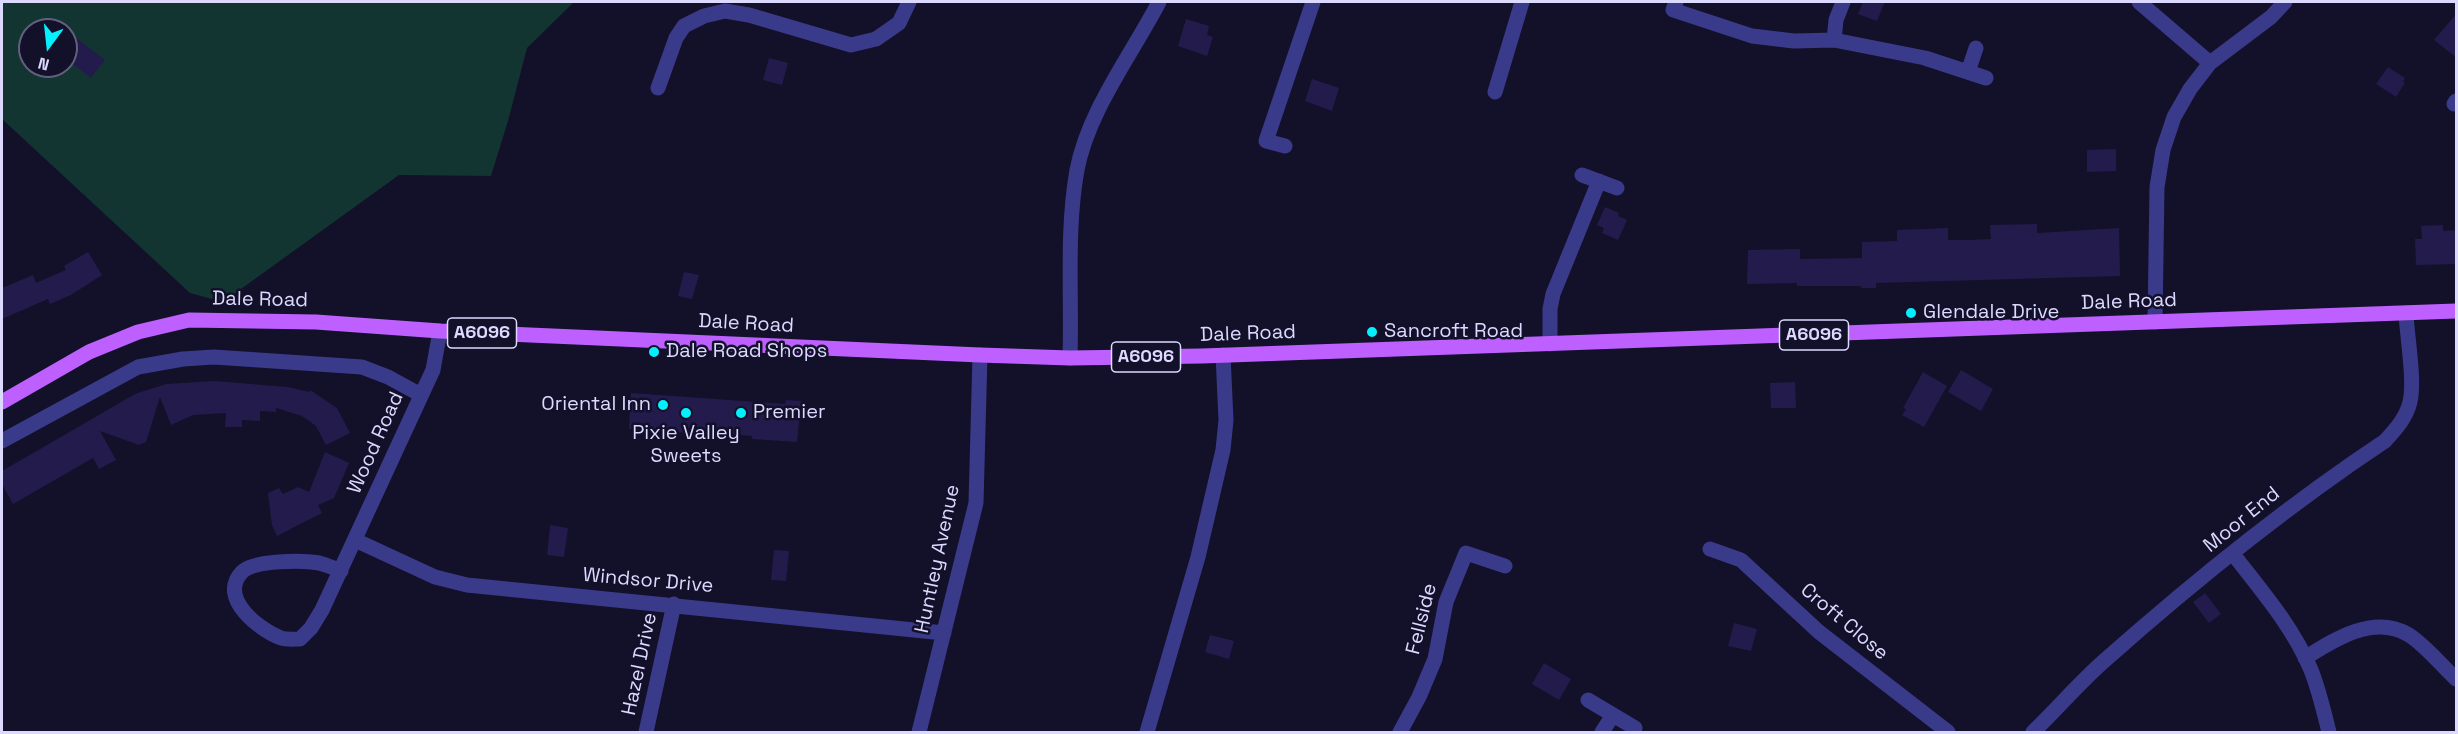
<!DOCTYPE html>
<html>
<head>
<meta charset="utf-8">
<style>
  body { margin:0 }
  #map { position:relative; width:2458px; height:734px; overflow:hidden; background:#13102a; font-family:"Space Grotesk",sans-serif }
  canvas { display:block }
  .frame { position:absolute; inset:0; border:3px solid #dcd9ff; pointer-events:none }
  .north { position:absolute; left:18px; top:18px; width:60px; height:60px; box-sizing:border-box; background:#13102a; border:2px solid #63607f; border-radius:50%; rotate:195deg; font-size:16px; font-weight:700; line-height:24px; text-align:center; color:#dcd9ff }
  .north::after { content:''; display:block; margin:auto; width:21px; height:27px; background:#05f0ff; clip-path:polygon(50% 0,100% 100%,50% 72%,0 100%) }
</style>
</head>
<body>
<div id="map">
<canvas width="2458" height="734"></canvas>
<div class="frame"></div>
<div class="north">N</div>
</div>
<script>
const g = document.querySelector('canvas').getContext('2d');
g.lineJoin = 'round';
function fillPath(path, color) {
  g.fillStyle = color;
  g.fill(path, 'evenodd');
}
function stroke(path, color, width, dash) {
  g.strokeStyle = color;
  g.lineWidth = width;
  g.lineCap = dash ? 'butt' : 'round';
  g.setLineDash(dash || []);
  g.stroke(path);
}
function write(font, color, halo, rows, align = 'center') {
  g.font = font + ' "Space Grotesk",sans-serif';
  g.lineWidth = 5;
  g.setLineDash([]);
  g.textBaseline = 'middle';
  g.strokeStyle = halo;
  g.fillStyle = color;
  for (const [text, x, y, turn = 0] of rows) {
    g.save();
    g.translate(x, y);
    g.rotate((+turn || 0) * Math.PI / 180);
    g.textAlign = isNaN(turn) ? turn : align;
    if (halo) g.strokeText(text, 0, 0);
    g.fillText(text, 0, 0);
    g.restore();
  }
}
fillPath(new Path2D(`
  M2,2H574L527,48L508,121L491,176L399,175L223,302L190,293L2,119ZM30,30H66V66H30Z`), '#133532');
fillPath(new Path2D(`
  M1863,2H1885L1877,21L1858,14Z
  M2457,13V58L2434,40Z
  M1186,19L1209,26L1207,35L1213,37L1207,56L1178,46Z
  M66,30L105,60L91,78L66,59Z
  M769,58L788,63L782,85L763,80Z
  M2388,67L2405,78L2403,82L2405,83L2396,97L2376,84Z
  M1312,79L1339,88L1332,111L1305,101Z
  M2116,149V171L2087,172V150Z
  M1605,207L1619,213L1618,216L1627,220L1618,240L1602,233L1604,228L1597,225Z
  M2037,224V233L2119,228L2120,276L1876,283V288H1861V286H1797V283L1747,284L1748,250L1800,249V259L1862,258V242L1897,241V230L1948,228V240H1969L1991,239L1990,225Z
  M2443,225V231L2457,230V264L2416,265L2415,239H2422L2421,226Z
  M88,252L102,275L71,295L50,304L48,299L2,319V288L33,275L36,283L66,270L64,266Z
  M684,272L699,275L692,299L678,296Z
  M1961,370L1993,389L1981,411L1948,392Z
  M1923,372L1947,386L1924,427L1902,415L1906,409L1903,408Z
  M215,381L288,387L309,392L310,390L337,408L350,433L326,445L316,426L302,416L276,408V412L260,411V421L242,420V427H225L226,413L193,415L171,425L160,397L146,442L139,445L100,431L116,460L99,469L93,458L13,504L2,484V471L135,394L166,384Z
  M1795,382L1796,408H1771L1770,383Z
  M631,393L785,404L786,400L801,401L797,442L752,439V436L719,433L720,431L689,428L688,433L629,429Z
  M325,452L349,463L334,498L318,505L322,513L277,536L272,525L268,493L279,488L283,494L298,487L309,492Z
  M550,525L568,528L564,557L547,555Z
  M774,550L789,551L786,581L771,580Z
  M2205,593L2221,614L2209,623L2193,602Z
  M1734,623L1757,629L1751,651L1728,646Z
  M1210,635L1234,641L1229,659L1205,652Z
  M1544,663L1571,679L1559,700L1532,684Z`), '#231b4c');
stroke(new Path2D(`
  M1676,2L1673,10L1752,36L1794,41L1834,40L1925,58L1986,78
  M2139,2L2210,63
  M1834,40L1836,20L1843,2
  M1968,72L1976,48
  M658,88L676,38L684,26L704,16L725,11L749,15L851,45L876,39L899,23L909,2
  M1495,92L1522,2
  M2454,104L2456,101
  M1285,146L1266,141L1313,2
  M1582,175L1617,188
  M2155,322L2157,187L2163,150L2174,117L2190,89L2210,63L2271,17L2285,2
  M1550,344V309L1553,294L1599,181
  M1070,358C1072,296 1066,231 1077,170C1088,111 1132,54 1159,2
  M2,441L138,367L183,359L214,357L362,367L388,377L421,395
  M355,540L435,577L467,585L944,633
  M1710,549L1741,560L1819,632L1948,732
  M2233,554C2261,590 2293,627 2311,670C2319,690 2324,712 2329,732
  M341,571C334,568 327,565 319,563C302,560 254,560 242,572C217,598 260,630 281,638C287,640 294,639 300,639L311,628L322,610L433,370L440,331
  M2305,658C2335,639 2374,614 2409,635C2426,646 2441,665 2456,679
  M1588,700L1635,728
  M646,732L674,604
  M919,732L976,503L980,355
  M1147,732L1198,557L1223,450L1226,420L1223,355
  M1400,732L1419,697L1435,659L1446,602L1466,553L1505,566
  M1602,732L1613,715
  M2033,732C2057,709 2079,683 2104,661C2192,583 2287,506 2385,441C2396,429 2406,418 2410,402C2415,380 2407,337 2406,313`), '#3a3a8a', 15);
stroke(new Path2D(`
  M2,402L89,352L138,332L189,320L316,322L440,331L980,355L1070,358L1202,356L2456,311`), '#bd60ff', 15);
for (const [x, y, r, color] of [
  [1911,313,6,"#05f0ff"],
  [1372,332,6,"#05f0ff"],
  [654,352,6,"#05f0ff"],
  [663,405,6,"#05f0ff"],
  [686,413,6,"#05f0ff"],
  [741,413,6,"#05f0ff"]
]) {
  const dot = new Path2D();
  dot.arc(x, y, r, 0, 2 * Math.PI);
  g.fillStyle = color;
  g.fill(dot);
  stroke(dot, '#13102a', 2);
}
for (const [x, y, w] of [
  [482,333,69],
  [1814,335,69],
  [1146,357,69]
]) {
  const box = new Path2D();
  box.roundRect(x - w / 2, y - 15, w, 30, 4.5);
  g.fillStyle = '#13102a';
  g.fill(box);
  stroke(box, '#dcd9ff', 1.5);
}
write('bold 18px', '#dcd9ff', null, [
  ["A6096",482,333],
  ["A6096",1814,335],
  ["A6096",1146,357]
]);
write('20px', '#dcd9ff', '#13102a', [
  ["Dale Road",260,300,1],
  ["Dale Road",2129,302,-2],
  ["Dale Road",746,324,3],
  ["Dale Road",1248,334,-2],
  ["Wood Road",376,443,-66],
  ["Moor End",2242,520,-39],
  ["Huntley Avenue",938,559,-78],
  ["Windsor Drive",648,581,5],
  ["Fellside",1422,619,-76],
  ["Croft Close",1844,622,40],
  ["Hazel Drive",640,664,-78]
]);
write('20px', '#dcd9ff', '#13102a', [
  ["Glendale Drive",1923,313],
  ["Sancroft Road",1384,332],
  ["Dale Road Shops",666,352],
  ["Oriental Inn",651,405,"right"],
  ["Premier",753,413],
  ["Pixie Valley",686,434,"center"],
  ["Sweets",686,457,"center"]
], 'left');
</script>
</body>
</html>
